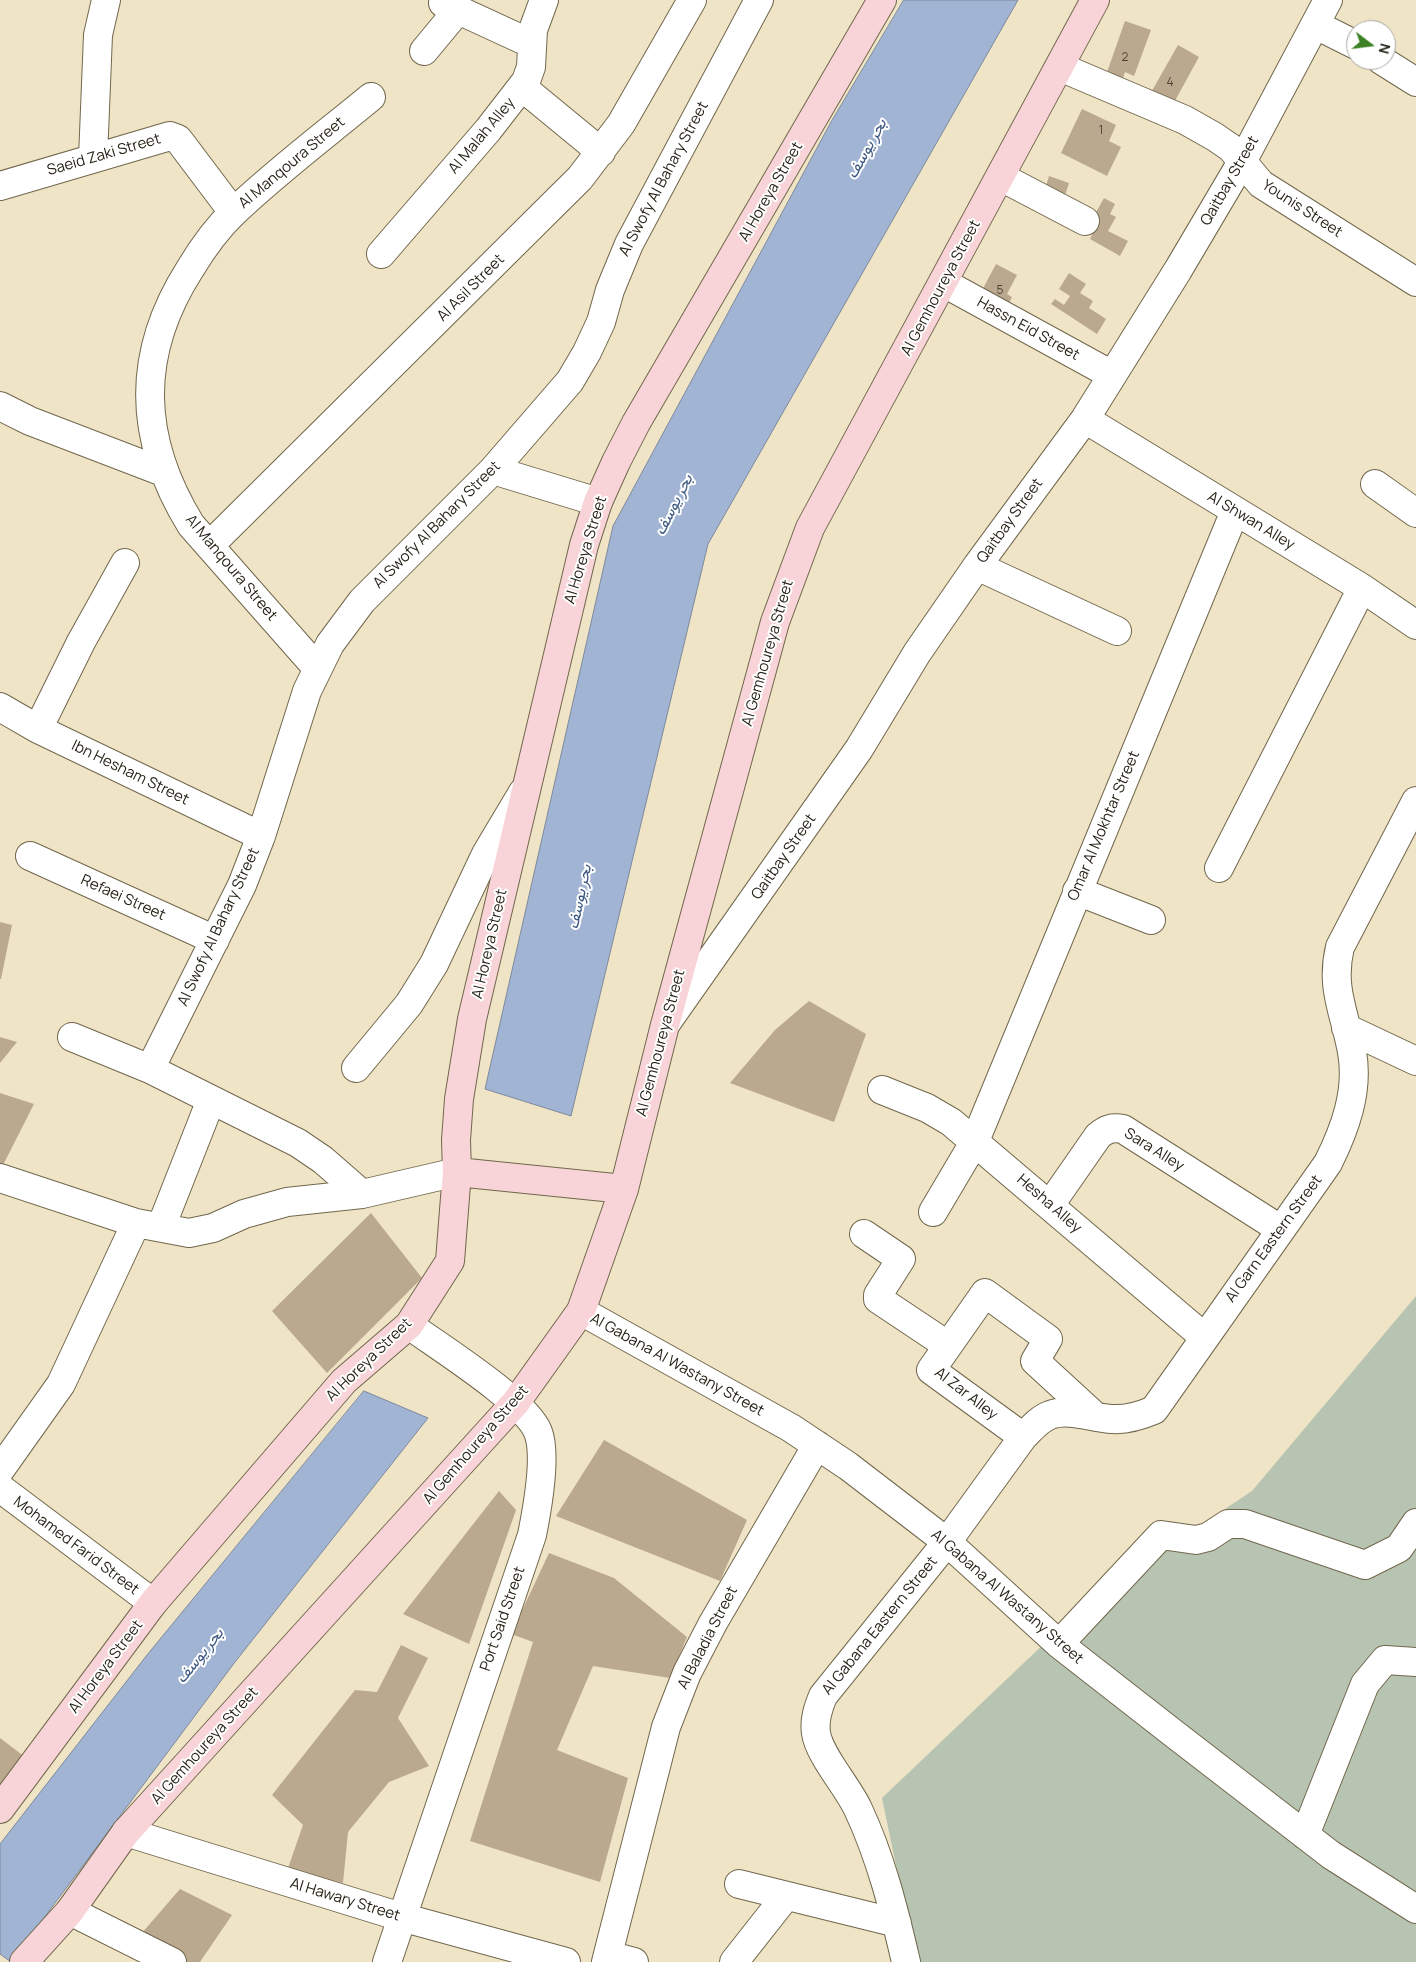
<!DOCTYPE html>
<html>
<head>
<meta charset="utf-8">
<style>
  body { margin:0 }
  #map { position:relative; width:1416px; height:1962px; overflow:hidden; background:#efe4c6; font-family:Manrope,sans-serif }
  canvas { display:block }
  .north { position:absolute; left:1346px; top:20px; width:50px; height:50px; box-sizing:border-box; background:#fff; border:1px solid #a9a7a3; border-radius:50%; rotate:105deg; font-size:14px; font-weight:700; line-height:20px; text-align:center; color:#282418 }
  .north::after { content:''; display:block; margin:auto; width:18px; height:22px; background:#3d8125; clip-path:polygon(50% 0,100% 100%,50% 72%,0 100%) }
</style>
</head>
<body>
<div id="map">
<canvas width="1416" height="1962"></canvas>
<div class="north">N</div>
</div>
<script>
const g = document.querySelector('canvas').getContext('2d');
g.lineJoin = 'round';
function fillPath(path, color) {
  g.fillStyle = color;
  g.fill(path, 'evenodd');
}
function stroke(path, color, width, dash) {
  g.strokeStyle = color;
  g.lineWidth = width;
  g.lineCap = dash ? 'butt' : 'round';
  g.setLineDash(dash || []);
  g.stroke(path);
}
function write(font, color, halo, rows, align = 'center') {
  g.font = font + ' Manrope,Vazirmatn,sans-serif';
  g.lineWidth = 4;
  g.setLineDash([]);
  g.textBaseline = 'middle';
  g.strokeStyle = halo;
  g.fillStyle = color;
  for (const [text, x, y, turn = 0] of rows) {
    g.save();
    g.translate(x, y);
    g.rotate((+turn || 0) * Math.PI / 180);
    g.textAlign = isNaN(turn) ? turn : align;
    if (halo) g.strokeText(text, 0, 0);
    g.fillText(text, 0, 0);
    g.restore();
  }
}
fillPath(new Path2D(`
  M1416,1296V1962H916L882,1798L1093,1597L1252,1491Z`), '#b7c4b2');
const water = new Path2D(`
  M904,0H1018L708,544L571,1116L485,1089L613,526L831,122Z
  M364,1391L428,1418L235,1662L11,1962L0,1954V1844L147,1655Z`);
fillPath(water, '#a1b4d3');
stroke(water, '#7d899b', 1);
fillPath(new Path2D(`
  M1125,21L1151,30L1134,76L1125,72L1122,81L1106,75Z
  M1178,45L1199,57L1171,108L1149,96Z
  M1082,109L1116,125L1109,141L1121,147L1107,176L1061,153Z
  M1049,176L1069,183L1063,202L1043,196Z
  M1104,198L1115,204L1110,214L1116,217L1108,231L1128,241L1120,256L1090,239L1100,219L1094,216Z
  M996,264L1017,275L1007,294L1012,297L1006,310L979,296Z
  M1069,273L1086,284L1080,293L1093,301L1089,308L1106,319L1097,334L1051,304L1055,299L1064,305L1070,296L1059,289Z
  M0,922L12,925L1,979H0Z
  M809,1001L866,1034L834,1122L730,1083L775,1030Z
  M0,1037L17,1042L0,1063Z
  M0,1093L34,1104L0,1171Z
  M371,1213L422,1278L327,1373L272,1311Z
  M604,1440L747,1520L720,1581L556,1516Z
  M499,1491L516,1510L469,1644L403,1614Z
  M549,1553L614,1578L687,1637L670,1678L593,1666L557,1750L628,1778L600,1882L470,1841L533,1642L511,1634Z
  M401,1645L428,1658L398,1718L429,1766L389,1782L348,1832L343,1883L287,1871L303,1825L272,1795L355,1690L377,1692Z
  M0,1738L25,1757L0,1791Z
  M180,1889L232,1915L200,1962H187L141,1934Z`), '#baa98f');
const street = new Path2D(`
  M443,3L532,44
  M1316,25L1356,45
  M424,51L458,10
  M1381,60L1416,82
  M1060,67L1185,120L1215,137L1231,148L1261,184L1416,282
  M522,87L601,152
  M93,158L98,35L106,0
  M1001,177L1085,221
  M0,186L170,136L178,139L233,212
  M381,254L488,130L526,81L531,67L533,30L544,0
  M944,283L1112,375
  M0,406L30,421L163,472
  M1085,419L1362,588L1416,625
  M493,470L598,502
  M1375,484L1416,513
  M210,545L580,178L621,124L692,0
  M977,566L1117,631
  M317,668L191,525C138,439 135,355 190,269C202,249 217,228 234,212C277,171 325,135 371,97
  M0,707L38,729L261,836
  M38,729L81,642L125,563
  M30,856L215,940
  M1219,868L1362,588
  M1077,891L1151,920
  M667,1022L859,749L917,653L977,566L1085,419L1178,270L1243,160L1328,0
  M1346,1028L1416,1061
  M72,1037L150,1069L298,1143L323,1160L362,1194
  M356,1068L409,1004L434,964L486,854L523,792
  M150,1069L242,885L261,836L307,691L330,644L362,601L493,470L570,381L587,352L601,322L610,290L629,244L759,0
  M882,1090L927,1108L951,1122L1204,1337
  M0,1178L136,1223L189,1233L213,1228L244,1214L287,1202L362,1194L457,1172
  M1050,1205L1098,1136C1106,1129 1112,1127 1123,1129L1280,1229
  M933,1212L975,1141L1235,511
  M161,1227L211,1100
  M864,1234L901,1259L878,1295V1299L947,1345
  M581,1311L791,1428L848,1466L947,1542L1059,1644L1173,1733L1331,1855L1416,1909
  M1023,1437L931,1370L985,1293L1048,1339L1035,1361L1096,1417
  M0,1470L61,1384L136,1223
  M0,1488L153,1603
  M1059,1644L1161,1535L1196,1540L1208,1537L1228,1524H1245L1365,1565L1399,1548L1416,1523
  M126,1832L401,1917L566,1962
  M1305,1835L1365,1684L1385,1660L1416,1662
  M739,1884L897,1923
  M70,1911L172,1962
  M608,1955L634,1962
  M387,1962L532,1535C537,1510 547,1455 538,1432C526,1401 439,1347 409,1325
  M606,1962L666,1727L687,1673L713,1623L817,1445
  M734,1962L786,1896
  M906,1962C894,1910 881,1858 858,1809C848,1787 819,1755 816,1733C814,1720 818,1708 823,1696L947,1542L1023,1437C1031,1429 1039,1419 1050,1415C1068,1408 1093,1418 1112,1419C1127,1420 1140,1416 1154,1410L1328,1163C1345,1129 1359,1091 1352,1052C1345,1013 1330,988 1340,947L1416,801`);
const secondary = new Path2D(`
  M457,1172L624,1189
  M0,1809L153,1603L344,1381L409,1325L450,1261L457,1172L456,1140L459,1099L472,1019L584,545L598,502L616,462L636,423L882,0
  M24,1962L70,1911L126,1832L516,1402L581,1311L624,1189L665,1025L775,622L810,528L1095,0`);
stroke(street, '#71674c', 30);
stroke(secondary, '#71674c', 30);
stroke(street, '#fff', 28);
stroke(secondary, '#f8d4d8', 28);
write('12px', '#4c4536', null, [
  ["2",1125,58],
  ["4",1170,83],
  ["1",1101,131],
  ["5",1000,291]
]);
write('15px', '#282418', '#fff', [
  ["Al Malah Alley",482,136,-50],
  ["Saeid Zaki Street",104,155,-16],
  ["Al Manqoura Street",292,163,-40],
  ["Al Swofy Al Bahary Street",664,179,-62],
  ["Qaitbay Street",1230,181,-60],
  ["Al Horeya Street",771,192,-60],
  ["Younis Street",1302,209,33],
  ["Al Asil Street",471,288,-45],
  ["Al Gemhoureya Street",941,288,-62],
  ["Hassn Eid Street",1028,329,29],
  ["Qaitbay Street",1010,521,-54],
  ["Al Shwan Alley",1251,521,31],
  ["Al Swofy Al Bahary Street",437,525,-45],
  ["Al Horeya Street",586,550,-73],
  ["Al Manqoura Street",231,568,50],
  ["Al Gemhoureya Street",768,653,-74],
  ["Ibn Hesham Street",130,773,26],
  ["Omar Al Mokhtar Street",1104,826,-67],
  ["Qaitbay Street",784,857,-55],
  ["Refaei Street",123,898,24],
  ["Al Swofy Al Bahary Street",219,927,-65],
  ["Al Horeya Street",490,944,-77],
  ["Al Gemhoureya Street",661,1043,-75],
  ["Sara Alley",1154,1150,32],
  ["Hesha Alley",1049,1204,41],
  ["Al Garn Eastern Street",1274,1239,-54],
  ["Al Horeya Street",369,1360,-44],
  ["Al Gabana Al Wastany Street",677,1365,29],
  ["Al Zar Alley",966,1394,38],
  ["Al Gemhoureya Street",476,1445,-49],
  ["Mohamed Farid Street",76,1546,37],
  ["Al Gabana Al Wastany Street",1007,1597,41],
  ["Port Said Street",503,1619,-71],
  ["Al Gabana Eastern Street",880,1626,-51],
  ["Al Baladia Street",708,1638,-63],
  ["Al Horeya Street",106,1667,-53],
  ["Al Gemhoureya Street",205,1746,-48],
  ["Al Hawary Street",345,1900,17]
]);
write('italic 16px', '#3d5883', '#fff', [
  ["بحر يوسف",867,149,-61],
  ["بحر يوسف",674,505,-63],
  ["بحر يوسف",580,897,-78],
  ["بحر يوسف",200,1656,-51]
]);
</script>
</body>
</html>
